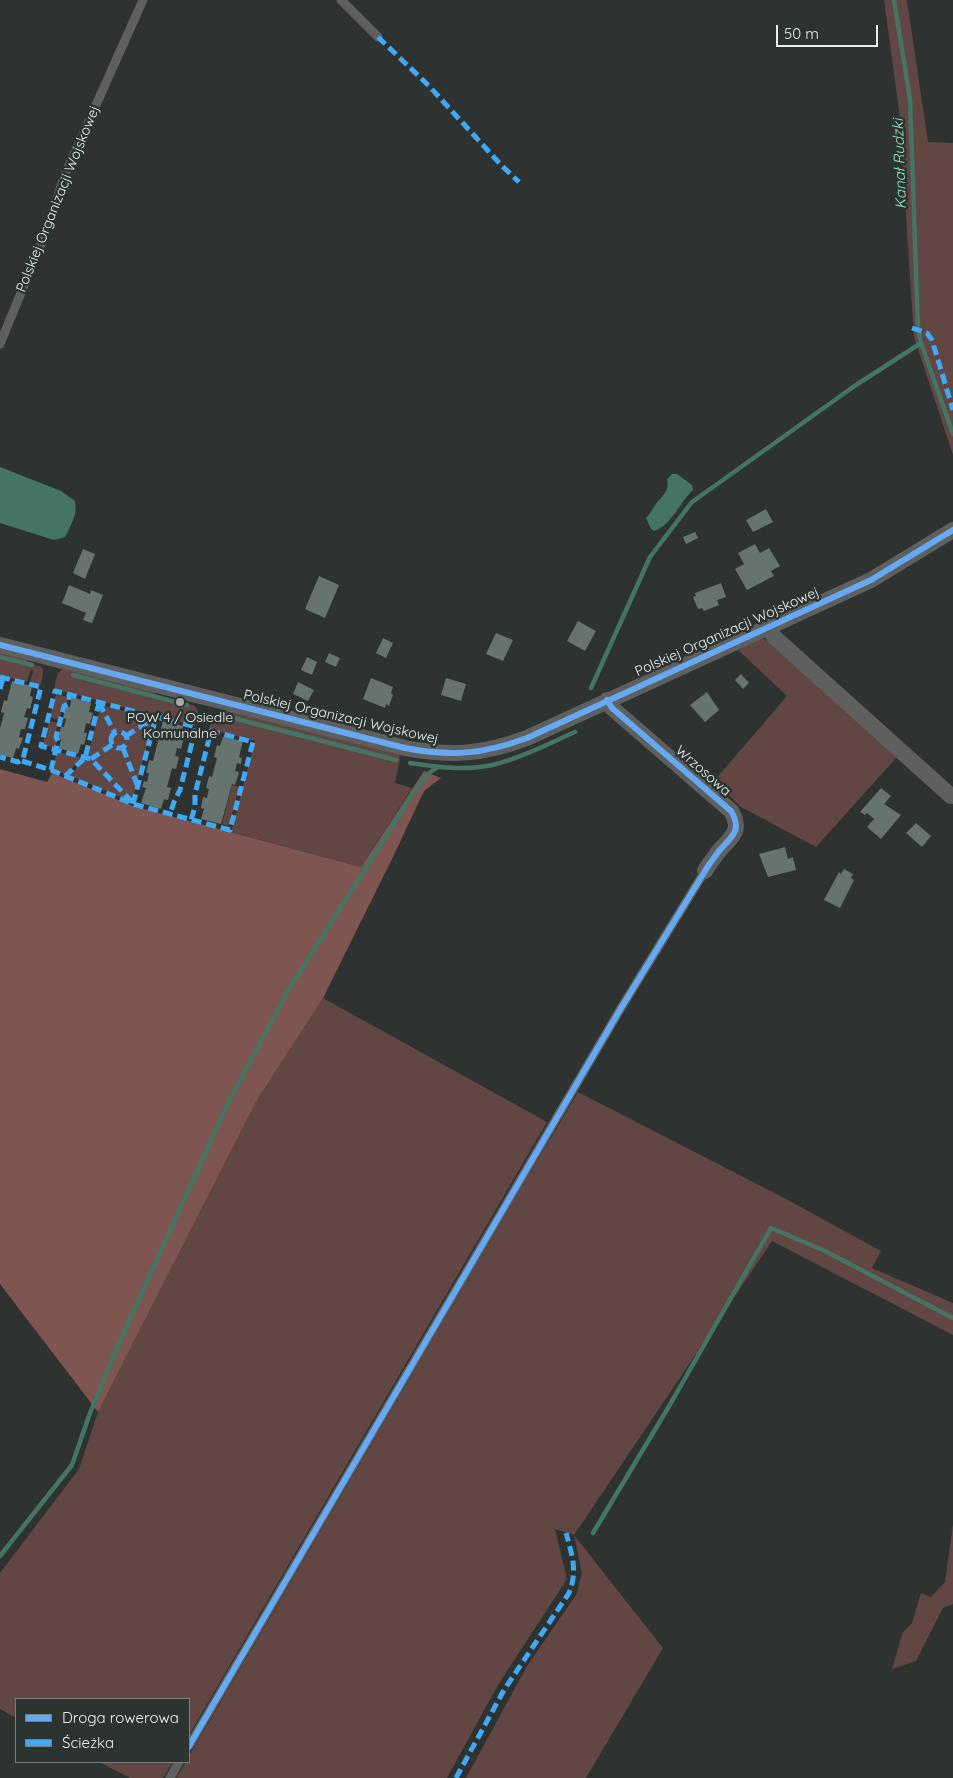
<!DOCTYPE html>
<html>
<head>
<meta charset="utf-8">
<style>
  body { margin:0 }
  #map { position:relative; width:953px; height:1778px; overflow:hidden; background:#2e3230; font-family:Quicksand,sans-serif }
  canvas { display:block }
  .legend { position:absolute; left:15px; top:1698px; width:175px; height:65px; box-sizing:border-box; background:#2c3431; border:1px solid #787f7c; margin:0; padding:6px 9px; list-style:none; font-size:15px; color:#eaefed }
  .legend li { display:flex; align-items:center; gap:10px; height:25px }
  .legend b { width:25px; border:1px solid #787f7c }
  .scale { position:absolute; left:776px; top:25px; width:102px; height:22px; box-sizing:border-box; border:2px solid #eaefed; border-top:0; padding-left:6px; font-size:15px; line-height:18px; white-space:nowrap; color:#eaefed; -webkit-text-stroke:4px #2c3431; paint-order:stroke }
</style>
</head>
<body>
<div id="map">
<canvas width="953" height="1778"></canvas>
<ul class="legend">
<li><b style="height:6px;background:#66a8f1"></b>Droga rowerowa</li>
<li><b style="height:6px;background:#3fa9f5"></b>Ścieżka</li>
</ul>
<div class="scale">50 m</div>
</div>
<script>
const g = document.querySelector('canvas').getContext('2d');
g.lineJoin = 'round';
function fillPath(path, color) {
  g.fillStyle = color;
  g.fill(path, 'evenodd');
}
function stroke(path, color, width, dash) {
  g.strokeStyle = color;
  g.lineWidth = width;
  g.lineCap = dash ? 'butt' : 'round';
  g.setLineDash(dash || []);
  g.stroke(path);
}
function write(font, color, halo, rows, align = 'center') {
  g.font = font + ' Quicksand,sans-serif';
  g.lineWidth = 5;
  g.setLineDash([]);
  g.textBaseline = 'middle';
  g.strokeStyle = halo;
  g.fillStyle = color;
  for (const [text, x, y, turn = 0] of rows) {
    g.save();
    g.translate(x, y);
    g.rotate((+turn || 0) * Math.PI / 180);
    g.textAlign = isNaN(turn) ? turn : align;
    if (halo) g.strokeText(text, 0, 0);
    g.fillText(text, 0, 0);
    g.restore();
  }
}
fillPath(new Path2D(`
  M884,0H907L928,142L953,143V455L914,337L899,110Z
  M763,638L897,757L816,847L741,807L714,781L787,696L738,650Z
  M0,652L28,659L27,663L42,667L43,674L41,685L30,683L33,671L31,669L27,682L0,675Z
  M63,669L156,691L155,696L193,705C201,710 197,717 195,726L54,689C56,682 56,672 63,669Z
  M56,694L68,697L67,703L63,705L59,720L50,717Z
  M101,705L154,719L132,802L69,775L87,759Z
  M219,711H228L399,754L400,759L395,783L412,788L361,867L231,832L255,741L209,729L213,717Z
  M49,721L58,723L54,737L57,741L55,748L43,744Z
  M57,752L83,758L65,774L53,769Z
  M232,785L239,787L229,826L222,824Z
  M323,998L547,1122L189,1735V1699H16V1718L0,1709V1573L79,1469L98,1412L256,1102Z
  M578,1092L788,1200L881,1251L872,1268L953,1303V1335L772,1241L574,1535L663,1648L586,1778H466L527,1666L576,1595L582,1573L574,1535L555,1529L567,1579L498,1685L447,1778H176L186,1762H189V1756L508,1210Z
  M953,1524V1604L943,1608L916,1661L892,1669L903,1632L912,1623L921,1593L931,1597L945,1582Z
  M99,1762H173L163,1778H130Z`), '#624643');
fillPath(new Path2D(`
  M0,769L47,782L52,773L133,806L361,867L424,771L441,778L424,791L392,859L323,998L256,1102L98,1412L0,1284Z`), '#7f5551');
fillPath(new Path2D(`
  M0,467L61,491L75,501C78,514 71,525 65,537L54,540L0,523Z
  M672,474H677L692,485L693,490C680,502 671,526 654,531L651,529L646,518C650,514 652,509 656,504C662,495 670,492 667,479Z`), '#447463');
stroke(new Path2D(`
  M894,0L910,99L918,328
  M919,333L921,343L953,434
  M0,657L32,665
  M73,675L187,705
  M591,688L650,557L692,502L853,387L921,343
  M225,716L396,760
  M410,763C437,767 465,771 492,765C521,758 548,744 575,732
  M593,1533L668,1408L771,1228L823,1250L953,1318
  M0,1556L72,1465L90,1413L116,1350L228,1103L289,989L416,789L429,773L438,767`), '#447463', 4.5);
fillPath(new Path2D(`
  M766,509L773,522L753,532L746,520Z
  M695,532L698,538L686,544L683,537Z
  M755,544L760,553L769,548L780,566L771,571L774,576L747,590L735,569L744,564L738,553Z
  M83,549L95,554L85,579L73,573Z
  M319,576L339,585L325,618L305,609Z
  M721,583L726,597L717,600L719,605L704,611L702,608L698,609L693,597L696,596L695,593Z
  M69,585L90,594L91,590L103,595L92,623L83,620L86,613L62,603Z
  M578,621L596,631L585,651L567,641Z
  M496,633L513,640L503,661L486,654Z
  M383,638L393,643L386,658L376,653Z
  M329,653L340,658L336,667L325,662Z
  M307,657L317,662L312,675L301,670Z
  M741,674L749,683L743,689L735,680Z
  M371,678L393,687L391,693L393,695L389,706L386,704L385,708L363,699Z
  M446,678L466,684L461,701L441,695Z
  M12,681L32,686L30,696L33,697L30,709L27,708L24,717L28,718L25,729H21L19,737L23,738L19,749L16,748L13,758L0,755V729L4,713L1,712L4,700L7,701Z
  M298,682L314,690L308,701L293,694Z
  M707,692L719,710L705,722L690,705Z
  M72,697L91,703L89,712L93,713L90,724L86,723L84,733H87L84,745L81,744L78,754L59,748L61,739L58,738L61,727H64L66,719L63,718L66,706L70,707Z
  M163,721L183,726L181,736L184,737L181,749L177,748L175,756L179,757L176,769L172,768L167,787L171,788L168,800L164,799L161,809L141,803L146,788L142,787L144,781L147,782L149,773H146L149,760L153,761Z
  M223,737L243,741L239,757L242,758L241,764L237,763L235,771L239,772L235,785L232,784L221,824L201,819L204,809L201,808L203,797L207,798L209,789L206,788L209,776L212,777L217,758L214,757L217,745L220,746Z
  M881,788L891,796L884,804L901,815L881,839L867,827L874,819L867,813L865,815L860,812Z
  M916,823L931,836L922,847L906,833Z
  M785,847L788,859L793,857L796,870L768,877L759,854Z
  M844,869L853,874L851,878L854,880L840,908L824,900L839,872L841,874Z`), '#67736e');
stroke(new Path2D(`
  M341,0L378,37
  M0,344L41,244L66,172L143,0
  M189,1746L621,1008L705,871
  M170,1778L179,1762`), '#5d605e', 9);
stroke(new Path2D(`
  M768,626L774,637L951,796
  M0,645L405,748C451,757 484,754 527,738L871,580L953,530
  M607,700L612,708L731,811C743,831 731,837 719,851C714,858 709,864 705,871`), '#5d605e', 16);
stroke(new Path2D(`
  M378,37L429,86L502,166L519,182
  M912,328L927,333L932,340L953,410
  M0,677L41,687L23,759L18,762L0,757
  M0,689L3,678
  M99,703L115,733
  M111 740a8 8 0 1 1 16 0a8 8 0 1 1-16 0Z
  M126,736L156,717
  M123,748L138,787
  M91,759L112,745
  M22,761L51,770L133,804L230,830L253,742L211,731L195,794V807L191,820
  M51,770L58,741L56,737L64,706L68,704L70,695
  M65,776L85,758L99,703
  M132,802L91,759L41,746L55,691L196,727L180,790L174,802L170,814
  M133,804L156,717
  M456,1778L504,1690L569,1593C578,1571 572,1555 566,1533`), '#3fa9f5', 5, [10, 5]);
stroke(new Path2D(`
  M0,645L405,748C451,757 484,754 527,738L871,580L953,530
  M189,1746L621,1008L705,871C709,864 714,858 719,851C731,837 743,831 731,811L612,708L607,700`), '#66a8f1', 6);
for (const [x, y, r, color] of [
  [180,702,5,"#a8adab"]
]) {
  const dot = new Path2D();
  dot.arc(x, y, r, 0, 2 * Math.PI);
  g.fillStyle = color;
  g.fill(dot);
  stroke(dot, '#2c3431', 2);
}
write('14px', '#eaefed', '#2c3431', [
  ["Polskiej Organizacji Wojskowej",58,199,-68],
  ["Polskiej Organizacji Wojskowej",727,632,-24],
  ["Polskiej Organizacji Wojskowej",341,717,13],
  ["Wrzosowa",703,771,41]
]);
write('14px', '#eaefed', '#2c3431', [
  ["POW 4 / Osiedle",180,718],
  ["Komunalne",180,734]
]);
write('italic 15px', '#8ae0c0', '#2c3431', [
  ["Kanał Rudzki",900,164,-92]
]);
</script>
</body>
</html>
